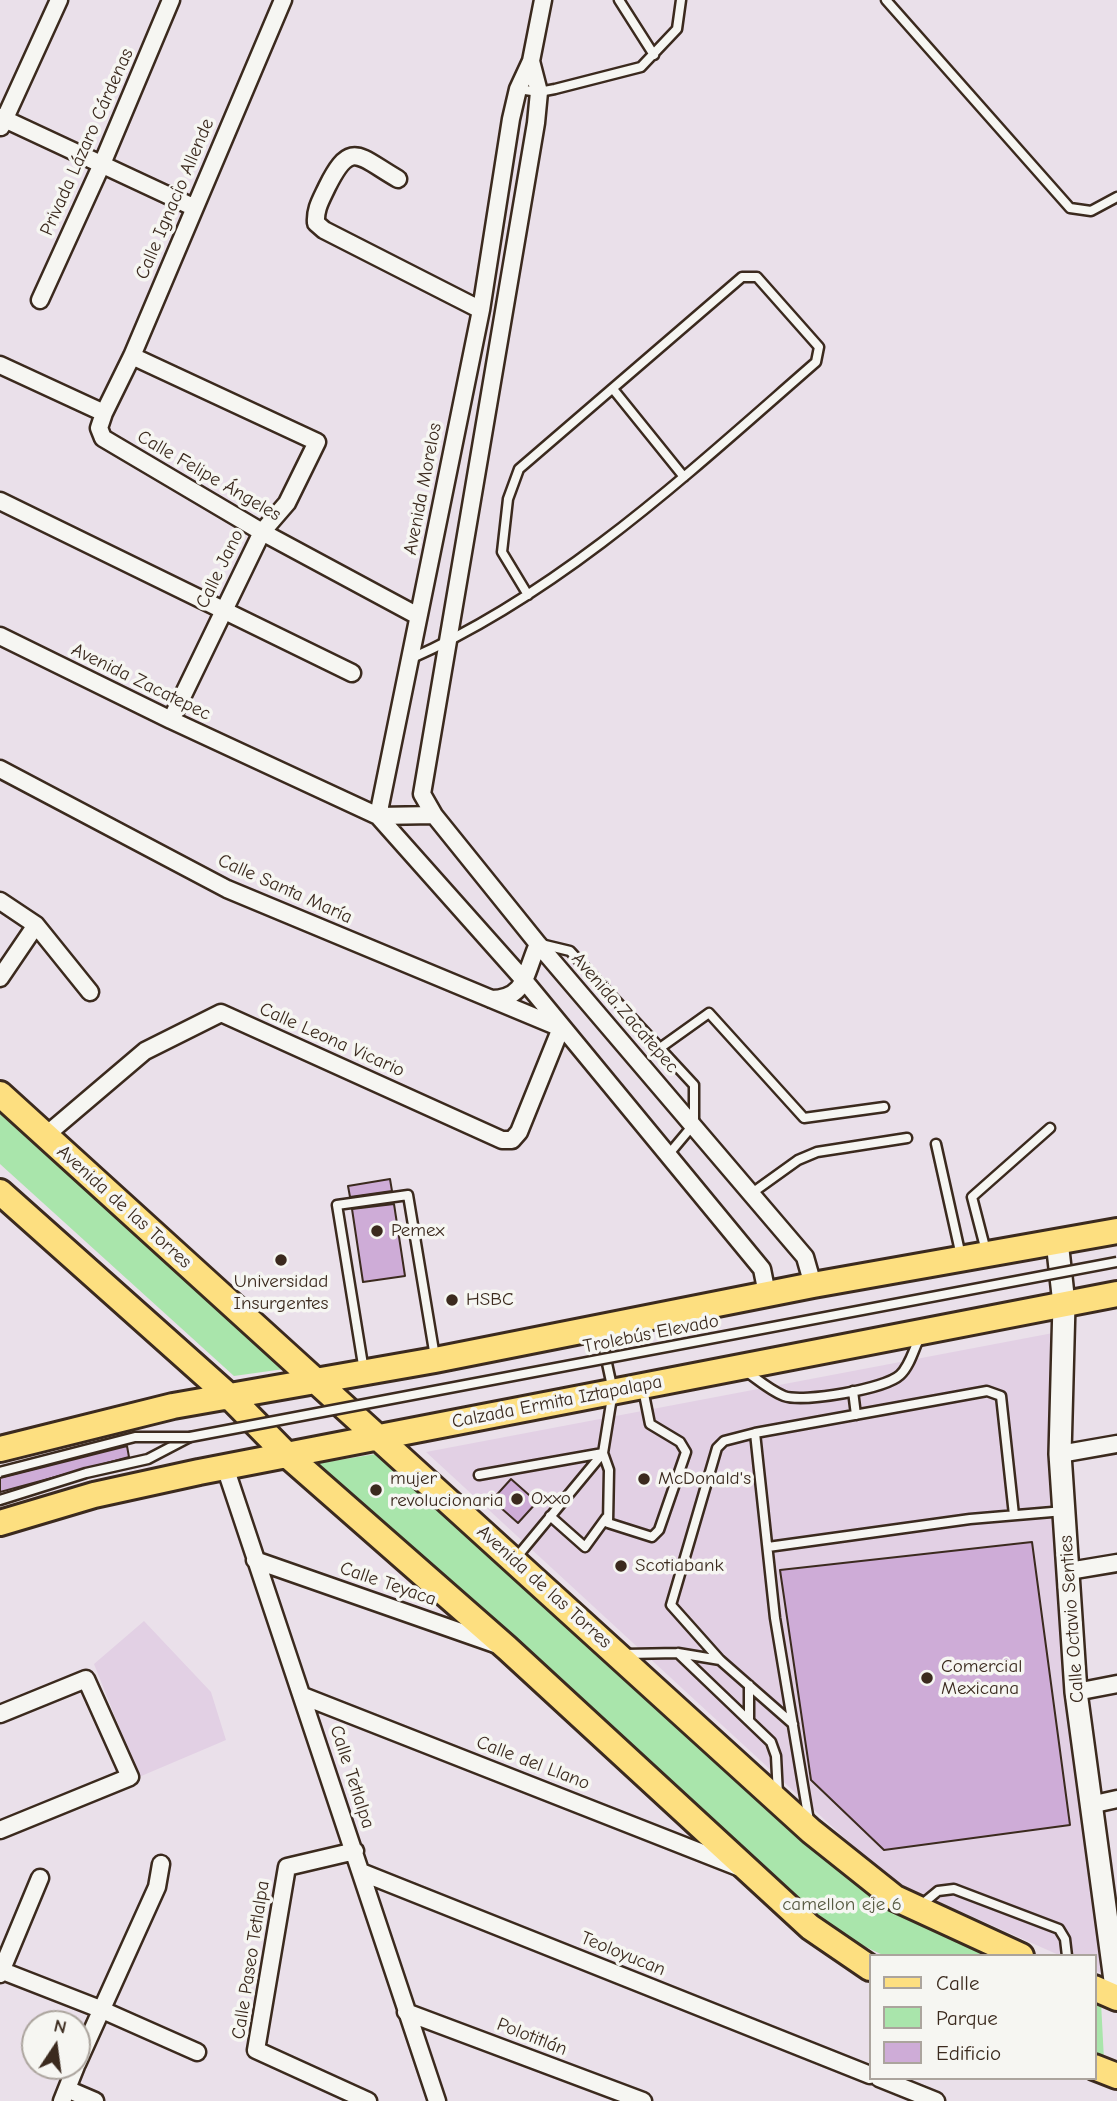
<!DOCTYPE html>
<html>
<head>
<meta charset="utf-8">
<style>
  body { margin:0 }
  #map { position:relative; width:1117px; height:2101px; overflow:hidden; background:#eae0ea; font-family:"Comic Neue",sans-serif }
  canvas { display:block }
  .legend { position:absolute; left:869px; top:1954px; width:228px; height:126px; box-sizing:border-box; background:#f6f6f2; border:2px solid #aba49d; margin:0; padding:9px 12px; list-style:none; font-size:21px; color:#3b2a1e }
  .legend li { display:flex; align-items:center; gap:14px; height:35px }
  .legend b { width:35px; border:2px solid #aba49d }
  .north { position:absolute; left:21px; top:2010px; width:70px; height:70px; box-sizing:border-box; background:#f6f6f2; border:2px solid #aba49d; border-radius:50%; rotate:13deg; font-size:19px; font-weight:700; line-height:28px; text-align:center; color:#3b2a1e }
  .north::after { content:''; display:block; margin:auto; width:24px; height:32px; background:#3b2a1e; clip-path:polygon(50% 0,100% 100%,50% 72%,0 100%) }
</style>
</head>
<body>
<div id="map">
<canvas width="1117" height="2101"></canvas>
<ul class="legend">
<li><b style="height:9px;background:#fddf80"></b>Calle</li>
<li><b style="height:19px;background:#a9e5ab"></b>Parque</li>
<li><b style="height:19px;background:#ceacd7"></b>Edificio</li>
</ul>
<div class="north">N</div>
</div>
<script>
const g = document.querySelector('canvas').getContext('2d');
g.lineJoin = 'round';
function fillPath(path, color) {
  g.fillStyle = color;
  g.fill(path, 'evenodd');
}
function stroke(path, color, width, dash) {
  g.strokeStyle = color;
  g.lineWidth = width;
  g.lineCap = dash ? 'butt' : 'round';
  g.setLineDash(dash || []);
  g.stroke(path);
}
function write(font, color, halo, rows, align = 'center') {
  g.font = font + ' "Comic Neue",sans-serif';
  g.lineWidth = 7;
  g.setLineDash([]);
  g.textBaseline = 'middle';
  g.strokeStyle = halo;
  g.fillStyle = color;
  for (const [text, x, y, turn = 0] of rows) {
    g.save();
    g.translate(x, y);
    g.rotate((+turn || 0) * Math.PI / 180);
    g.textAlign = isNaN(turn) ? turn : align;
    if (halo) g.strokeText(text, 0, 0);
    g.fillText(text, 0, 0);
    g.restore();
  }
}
fillPath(new Path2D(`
  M1053,1333L1052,1519L1101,1973L1094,1970V1956H1061L890,1880L426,1452Z
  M144,1621L211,1692L226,1740L139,1777L94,1664Z`), '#e2d0e4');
fillPath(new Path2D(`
  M0,1114L284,1369L234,1376L0,1164Z
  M376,1454L866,1893L1001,1956H885L834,1932L314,1464Z
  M1094,1999L1101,2002L1104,2060L1094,2056Z`), '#a9e5ab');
const building = new Path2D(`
  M390,1179L392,1191L350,1197L348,1186Z
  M394,1204L405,1276L363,1282L352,1209Z
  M127,1446L129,1457L0,1492V1478Z
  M511,1479L537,1502L518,1523L492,1500Z
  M1032,1542L1070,1825L884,1850L811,1780L780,1570Z`);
fillPath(building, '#ceacd7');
stroke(building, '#3b2a1e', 2);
const lane = new Path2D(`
  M619,0L654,55
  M886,0L1070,208L1091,211L1117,197
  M518,89L539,92L555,89L641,67L677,29L681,0
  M613,389L684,477
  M410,659C561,593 692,470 816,362L819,347L757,277H742L519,469L508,499L502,552L528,595
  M541,944L570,951L694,1085V1124L668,1155
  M660,1048L709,1013L804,1118L884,1107
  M936,1144L961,1256
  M752,1193L798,1160L817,1152L907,1138
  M986,1251L972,1197L1050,1128
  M364,1371L337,1205L408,1195L435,1357
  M747,1372C758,1380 771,1391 784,1396C803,1403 885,1389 900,1375C910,1366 914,1348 920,1337
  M853,1391L856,1415
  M755,1433L775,1618L809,1821
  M479,1475L603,1453L609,1470L608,1523L652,1537L659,1530L686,1452L680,1442L650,1424L643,1389
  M0,1500L86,1473L148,1459L190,1437
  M550,1516L585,1547L606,1518
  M768,1547L970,1519L1064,1511
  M516,1558L603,1453L613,1391L600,1331
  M678,1653L771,1742L776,1756L778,1795
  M626,1654L678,1653L720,1660
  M749,1720V1685
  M793,1724L720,1660L671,1605L717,1448L724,1441L755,1433L987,1391L1001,1396L1014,1515
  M921,1905L938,1891L954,1889L1059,1929L1065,1939L1067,1956`);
const street = new Path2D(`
  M543,0L531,61L518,89L511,119L481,310L378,816L523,979L762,1269L767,1294
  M531,61L539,92L536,123L422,794L434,815L538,944L805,1257L813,1285
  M0,117L193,207
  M1,127L59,0
  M398,179C358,156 351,139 327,187C321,200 315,209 316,223L324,230L481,310
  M40,300L102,164L171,0
  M132,356L317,442L287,503L262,532L171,720
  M0,365L104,413L99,428L103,438L262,532L418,616
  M104,413L132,356L283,0
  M0,501L352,673
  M0,636L171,720L378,816L434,815
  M0,769L227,889L561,1028L519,1132L512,1140H502L221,1013L145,1051L45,1136
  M0,901L36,925L90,992
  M0,978L36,925
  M491,999C526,999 525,973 538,944
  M1060,1454L1117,1444
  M225,1467L437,2101
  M255,1560L495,1644
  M1069,1571L1117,1563
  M1076,1692L1117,1684
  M303,1696L738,1867
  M0,1714L86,1679L130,1777L0,1830
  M1090,1805L1117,1799
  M355,1851L287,1867L256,2050L368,2101
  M361,1872L870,2075
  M0,1970L100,2009L197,2052
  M0,1974L40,1878
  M406,2012L643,2101
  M77,2064L157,1887L161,1864
  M879,2078L936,2101
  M67,2089L95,2101
  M62,2101L76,2066`);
const secondary = new Path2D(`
  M1057,1241L1064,1304L1060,1454L1076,1692L1117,1995`);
const primary = new Path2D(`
  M0,1094L811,1831L895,1898L1021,1956
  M0,1192L230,1397L287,1455L507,1648L810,1927L870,1968
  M0,1449L173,1406L435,1360L813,1285L1117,1231
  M0,1523L94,1495L199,1472L1117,1294
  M1094,1988L1117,1998
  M1094,2067L1117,2076`);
stroke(lane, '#3b2a1e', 13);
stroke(street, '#3b2a1e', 21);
stroke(secondary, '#3b2a1e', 26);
stroke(primary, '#3b2a1e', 30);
stroke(lane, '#f6f6f2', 8);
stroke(street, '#f6f6f2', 16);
stroke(secondary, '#f6f6f2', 21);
stroke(primary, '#fddf80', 24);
const laneBridge = new Path2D(`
  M0,1472L135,1437H190L1117,1262`);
stroke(laneBridge, '#3b2a1e', 13, []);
stroke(laneBridge, '#f6f6f2', 8);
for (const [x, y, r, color] of [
  [377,1231,7,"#3b2a1e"],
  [281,1260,7,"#3b2a1e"],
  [452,1300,7,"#3b2a1e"],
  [644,1479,7,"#3b2a1e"],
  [376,1490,7,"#3b2a1e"],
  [517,1499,7,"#3b2a1e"],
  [621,1566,7,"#3b2a1e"],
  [927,1678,7,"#3b2a1e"]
]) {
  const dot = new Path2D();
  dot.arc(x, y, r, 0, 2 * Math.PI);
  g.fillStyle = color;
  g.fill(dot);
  stroke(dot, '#f6f6f2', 2.5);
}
write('19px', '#3b2a1e', '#f6f6f2', [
  ["Privada Lázaro Cárdenas",87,142,-66],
  ["Calle Ignacio Allende",175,199,-67],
  ["Calle Felipe Ángeles",209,476,30],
  ["Avenida Morelos",423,489,-79],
  ["Calle Jano",220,569,-64],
  ["Avenida Zacatepec",141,682,26],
  ["Calle Santa María",285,889,24],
  ["Avenida Zacatepec",625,1013,49],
  ["Calle Leona Vicario",332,1040,24],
  ["Avenida de las Torres",124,1207,42],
  ["Trolebús Elevado",651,1334,-11],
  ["Calzada Ermita Iztapalapa",557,1402,-11],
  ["Calle Teyaca",388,1584,19],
  ["Avenida de las Torres",544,1587,42],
  ["Calle Octavio Senties",1072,1619,-94],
  ["Calle del Llano",533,1763,21],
  ["Calle Tetlalpa",352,1777,72],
  ["Teoloyucan",623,1954,22],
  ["Calle Paseo Tetlalpa",251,1960,-81],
  ["Polotitlán",532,2037,21]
]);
write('19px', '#3b2a1e', '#f6f6f2', [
  ["Pemex",391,1231],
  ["Universidad",281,1282,"center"],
  ["Insurgentes",281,1304,"center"],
  ["HSBC",466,1300],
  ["mujer",390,1479],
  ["revolucionaria",390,1501],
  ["McDonald's",658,1479],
  ["Oxxo",531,1499],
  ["Scotiabank",635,1566],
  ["Comercial",941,1667],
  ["Mexicana",941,1689]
], 'left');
write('19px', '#565941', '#f6f6f2', [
  ["camellon eje 6",842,1905]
]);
</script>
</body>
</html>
